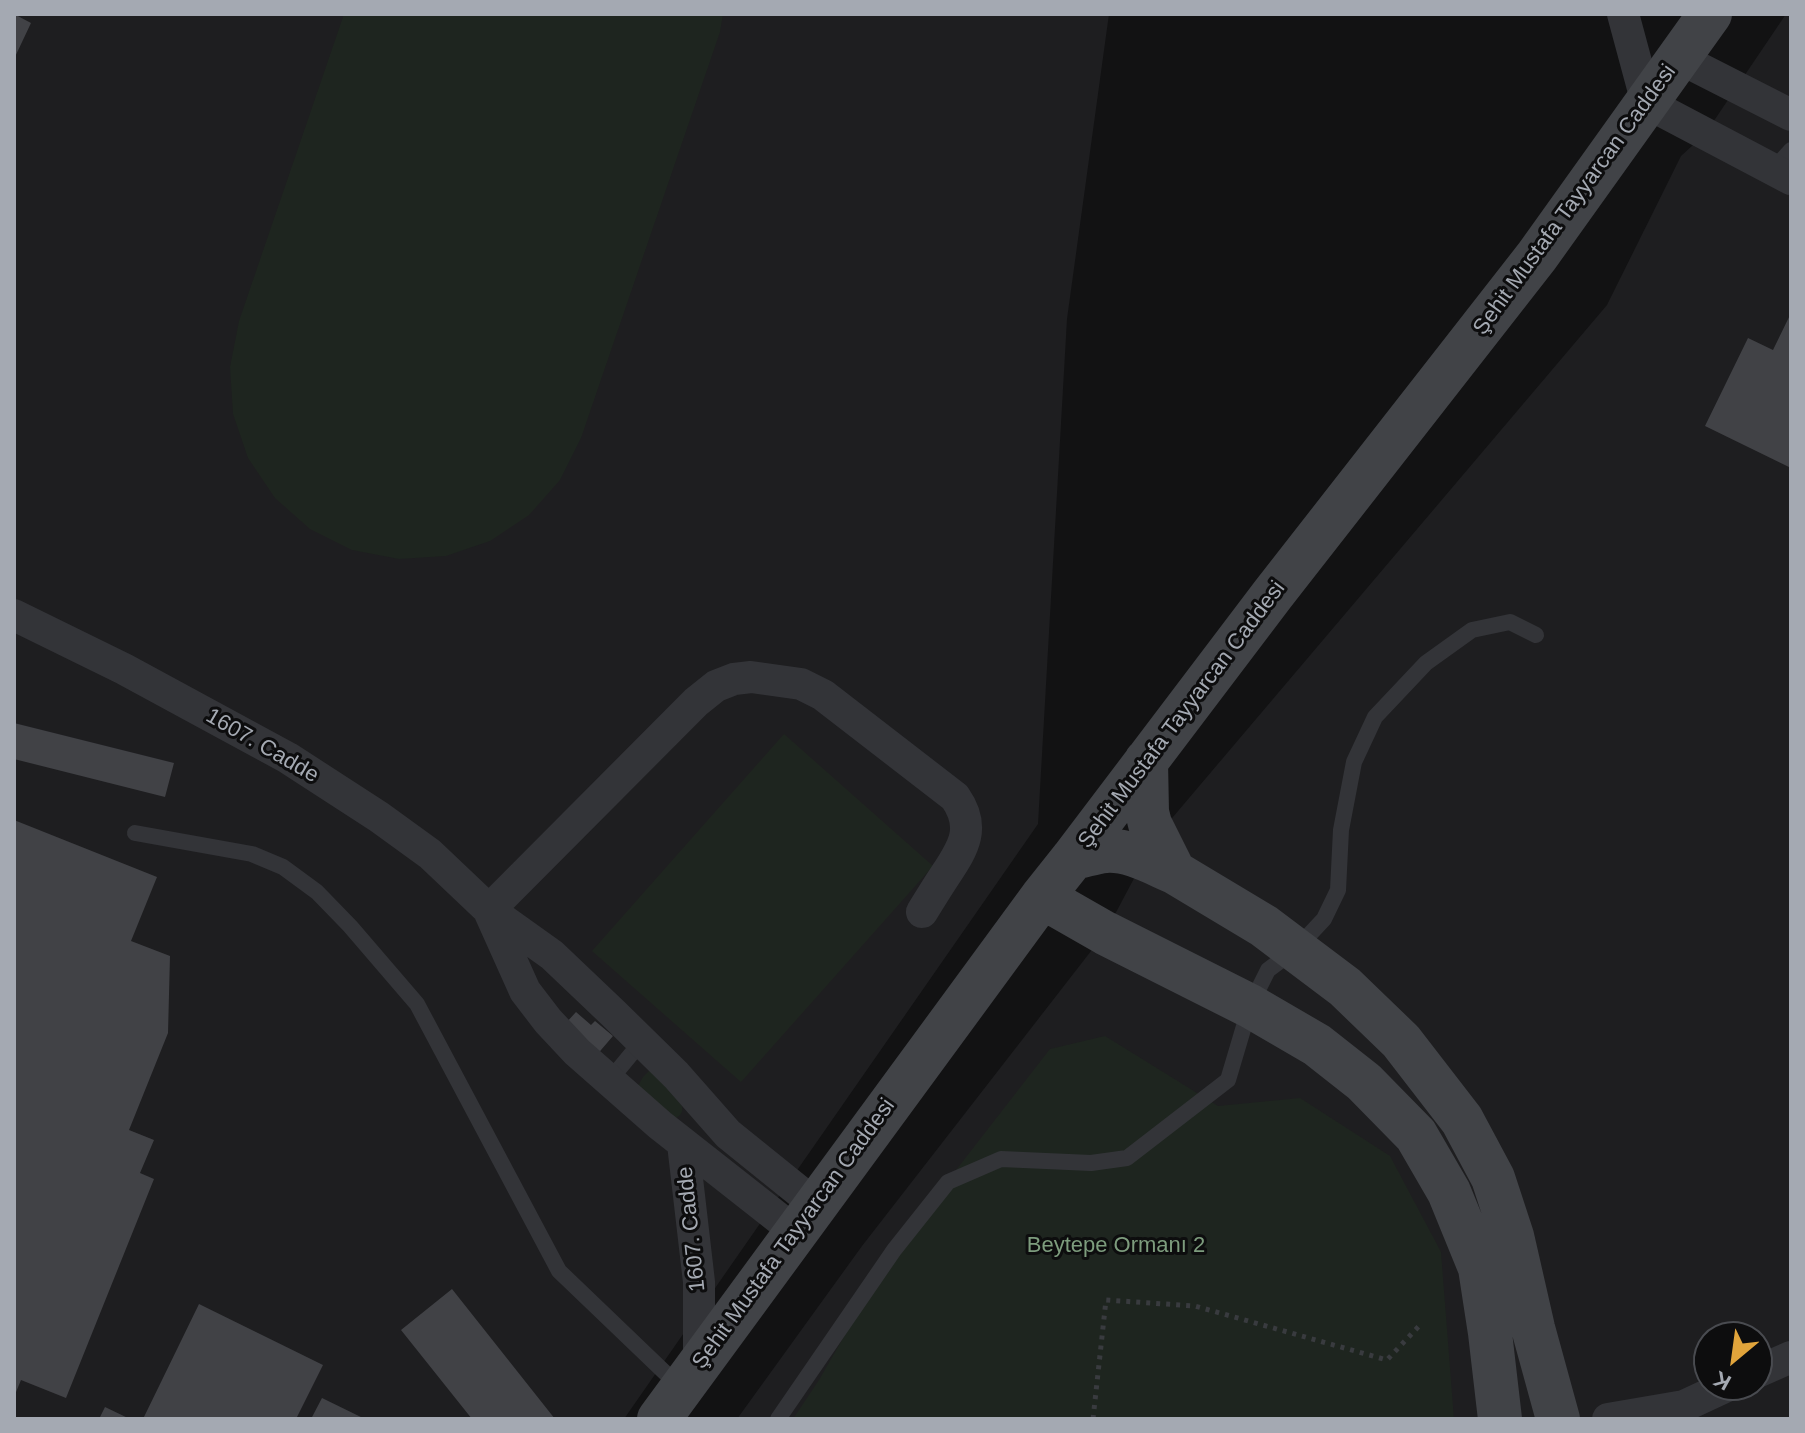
<!DOCTYPE html>
<html>
<head>
<meta charset="utf-8">
<style>
  body { margin:0 }
  #map { position:relative; width:1805px; height:1433px; overflow:hidden; background:#121213; font-family:Arial,sans-serif }
  canvas { display:block }
  .frame { position:absolute; inset:0; border:16px solid #a4a9b2; pointer-events:none }
  .north { position:absolute; left:1693px; top:1321px; width:80px; height:80px; box-sizing:border-box; background:#0d0d0e; border:2px solid #494b50; border-radius:50%; rotate:209deg; font-size:22px; font-weight:700; line-height:32px; text-align:center; color:#a4a9b2 }
  .north::after { content:''; display:block; margin:auto; width:28px; height:36px; background:#e1a43b; clip-path:polygon(50% 0,100% 100%,50% 72%,0 100%) }
</style>
</head>
<body>
<div id="map">
<canvas width="1805" height="1433"></canvas>
<div class="frame"></div>
<div class="north">K</div>
</div>
<script>
const g = document.querySelector('canvas').getContext('2d');
g.lineJoin = 'round';
function fillPath(path, color) {
  g.fillStyle = color;
  g.fill(path, 'evenodd');
}
function stroke(path, color, width, dash) {
  g.strokeStyle = color;
  g.lineWidth = width;
  g.lineCap = dash ? 'butt' : 'round';
  g.setLineDash(dash || []);
  g.stroke(path);
}
function write(font, color, halo, rows, align = 'center') {
  g.font = font + ' Arial,sans-serif';
  g.lineWidth = 6;
  g.setLineDash([]);
  g.textBaseline = 'middle';
  g.strokeStyle = halo;
  g.fillStyle = color;
  for (const [text, x, y, turn = 0] of rows) {
    g.save();
    g.translate(x, y);
    g.rotate((+turn || 0) * Math.PI / 180);
    g.textAlign = isNaN(turn) ? turn : align;
    if (halo) g.strokeText(text, 0, 0);
    g.fillText(text, 0, 0);
    g.restore();
  }
}
fillPath(new Path2D(`
  M14,14H1109L1067,319L1038,824L624,1419H14Z
  M1786,14H1791V1419H737L862,1246L1105,933L1156,837L1607,305L1681,156L1705,134ZM1709,1337H1757V1385H1709Z`), '#1e1e20');
fillPath(new Path2D(`
  M344,14H723L720,32L581,438L560,480L529,515L490,541L446,556L399,559L352,550L310,529L275,498L248,458L233,414L230,367L239,321Z
  M784,734L933,866L741,1082L592,951Z
  M1105,1036L1218,1106L1300,1098L1390,1156L1441,1252L1454,1419H793L819,1380L894,1250L1050,1049Z
  M650,1070H654L682,1106C683,1112 681,1115 676,1118L638,1086L643,1077Z`), '#1e251f');
fillPath(new Path2D(`
  M14,14L31,23L14,59Z
  M1791,313V468L1705,426L1748,338L1773,350Z
  M14,723L174,763L165,797L14,759Z
  M14,820L157,877L131,941L170,956L168,1033L129,1130L154,1140L140,1173L154,1179L66,1398L21,1380L14,1397Z
  M576,1012L591,1025L595,1021L613,1036L595,1057L566,1023Z
  M452,1289L555,1419H472L401,1330Z
  M199,1304L323,1365L296,1419H143Z
  M322,1398L365,1419H311Z
  M105,1407L130,1419H99Z`), '#414246');
stroke(new Path2D(`
  M1093,1419L1106,1300L1195,1306L1387,1360L1419,1326`), '#393b3f', 5, [4, 6]);
stroke(new Path2D(`
  M1773,170L1791,150
  M135,833L252,854L283,867L317,892L350,926L417,1004L559,1271L680,1387
  M609,1081L642,1041
  M778,1419L894,1250L948,1182L1001,1159L1091,1163L1127,1158L1228,1080L1250,1006L1268,970L1296,949L1324,919L1338,890L1341,830L1354,762L1375,717L1426,663L1472,630L1510,622L1536,635`), '#333438', 16);
stroke(new Path2D(`
  M1623,14L1647,103L1791,179
  M1679,58L1791,115
  M14,615L124,669L288,758L379,817L430,854L489,910L552,955L614,1014L676,1075L728,1134L816,1205
  M489,910L696,702L716,686L734,679L751,677L801,684L823,695L955,797C976,827 964,847 946,874C938,886 930,899 922,912
  M490,913L525,991L548,1021L577,1052L660,1125L796,1232
  M683,1144L699,1282V1363
  M1757,1372L1791,1357
  M1668,1415L1684,1406L1729,1385
  M1608,1419L1684,1406`), '#333438', 32);
stroke(new Path2D(`
  M1146,761L1147,812L1150,824L1174,872L1264,926L1345,987L1401,1041L1462,1120L1493,1178L1512,1236L1533,1328L1558,1419
  M1073,858C1084,856 1095,852 1105,851C1129,849 1153,863 1174,872
  M1042,897L1105,933L1250,1006L1317,1045L1364,1082L1416,1135L1449,1192L1480,1268L1490,1333L1500,1419
  M659,1419L1042,897L1073,858L1273,594L1537,256L1710,14`), '#414347', 44);
write('22px', '#a4a9b2', '#0d0d0e', [
  ["Şehit Mustafa Tayyarcan Caddesi",1575,200,-54],
  ["Şehit Mustafa Tayyarcan Caddesi",1182,715,-53],
  ["1607. Cadde",262,746,30],
  ["1607. Cadde",692,1229,-96],
  ["Şehit Mustafa Tayyarcan Caddesi",794,1234,-54]
]);
write('22px', '#7d9c7d', '#0d0d0e', [
  ["Beytepe Ormanı 2",1116,1246]
]);
</script>
</body>
</html>
